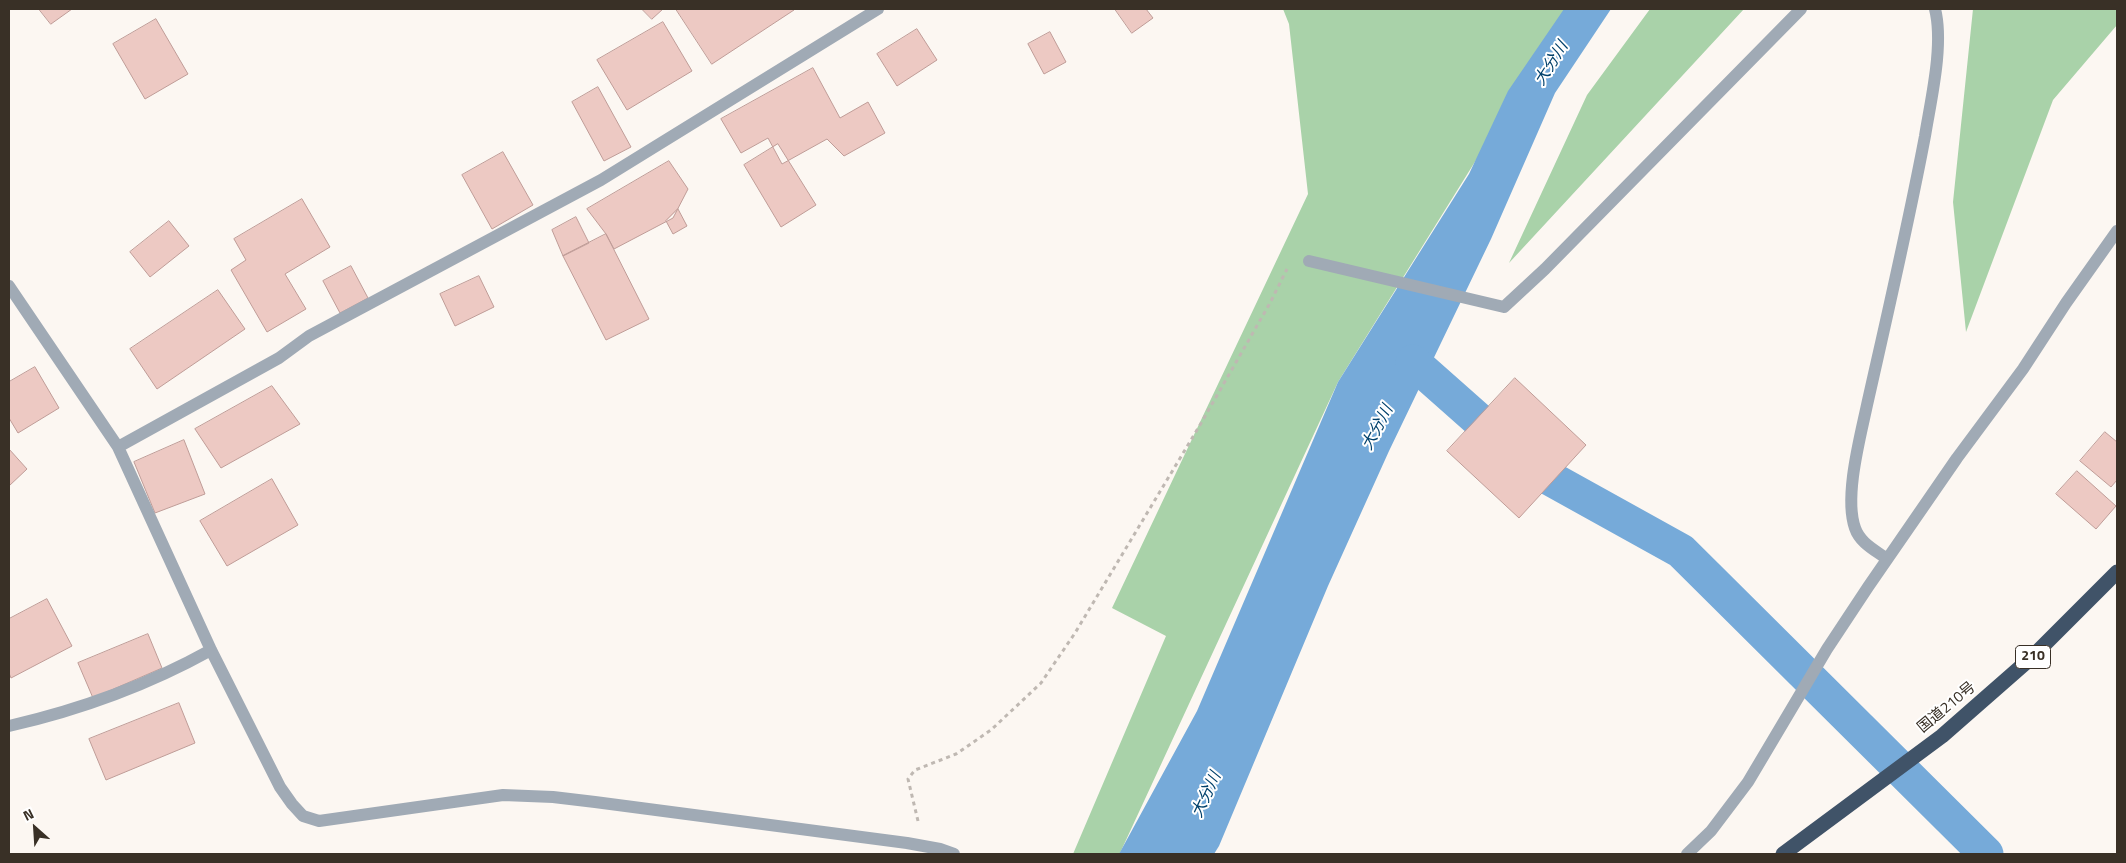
<!DOCTYPE html>
<html>
<head>
<meta charset="utf-8">
<style>
  body { margin:0 }
  #map { position:relative; width:2126px; height:863px; overflow:hidden; background:#fcf7f2; font-family:"Titillium Web",sans-serif }
  canvas { display:block }
  .frame { position:absolute; inset:0; border:10px solid #393026; pointer-events:none }
  .north { position:absolute; left:10px; top:803px; width:50px; height:50px; -webkit-text-stroke:4px #fff; paint-order:stroke; rotate:334deg; font-size:14px; font-weight:700; line-height:20px; text-align:center; color:#393026 }
  .north::after { content:''; display:block; margin:auto; width:18px; height:22px; background:#393026; clip-path:polygon(50% 0,100% 100%,50% 72%,0 100%) }
</style>
</head>
<body>
<div id="map">
<canvas width="2126" height="863"></canvas>
<div class="frame"></div>
<div class="north">N</div>
</div>
<script>
const g = document.querySelector('canvas').getContext('2d');
g.lineJoin = 'round';
function fillPath(path, color) {
  g.fillStyle = color;
  g.fill(path, 'evenodd');
}
function stroke(path, color, width, dash) {
  g.strokeStyle = color;
  g.lineWidth = width;
  g.lineCap = dash ? 'butt' : 'round';
  g.setLineDash(dash || []);
  g.stroke(path);
}
function write(font, color, halo, rows, align = 'center') {
  g.font = font + ' "Titillium Web","Noto Sans JP",sans-serif';
  g.lineWidth = 4;
  g.setLineDash([]);
  g.textBaseline = 'middle';
  g.strokeStyle = halo;
  g.fillStyle = color;
  for (const [text, x, y, turn = 0] of rows) {
    g.save();
    g.translate(x, y);
    g.rotate((+turn || 0) * Math.PI / 180);
    g.textAlign = isNaN(turn) ? turn : align;
    if (halo) g.strokeText(text, 0, 0);
    g.fillText(text, 0, 0);
    g.restore();
  }
}
fillPath(new Path2D(`
  M1283,9H1570L1338,382L1120,853L1073,854L1166,636L1112,608L1308,194L1289,24Z
  M1650,9H1744L1509,263L1587,95Z
  M1973,9H2117V25L2053,100L1966,332L1953,202Z`), '#a9d2a9');
fillPath(new Path2D(`
  M1564,9H1611L1555,93L1491,239L1389,451L1328,586L1219,846L1214,854H1119L1197,711L1338,382L1469,174L1508,91Z`), '#76aad9');
stroke(new Path2D(`
  M1413,362L1535,470L1681,551L1986,854`), '#76aad9', 35);
const building = new Path2D(`
  M39,9H72L51,24Z
  M642,9H663L652,19Z
  M676,9H793L794,10L712,64Z
  M1115,9H1146L1153,18L1132,33Z
  M156,19L188,74L145,99L113,44Z
  M663,22L692,71L627,110L597,60Z
  M917,29L937,60L897,86L877,54Z
  M1050,32L1066,62L1044,74L1028,44Z
  M813,68L840,118L868,102L885,133L844,156L827,139L782,164L768,138L741,153L721,119Z
  M598,87L631,147L604,161L572,102Z
  M778,144L816,205L781,227L744,165Z
  M503,152L533,205L492,229L462,175Z
  M669,161L688,189L673,218L614,249L606,234L587,209Z
  M302,199L330,247L285,274L306,309L267,332L231,270L246,260L234,239Z
  M678,209L687,226L673,234L666,221Z
  M576,217L589,243L563,256L552,230Z
  M169,221L189,246L150,277L130,252Z
  M606,234L649,319L606,340L563,256Z
  M351,266L368,298L340,313L323,281Z
  M479,276L494,307L455,326L440,294Z
  M218,290L245,329L157,389L130,349Z
  M35,367L59,408L18,433L9,418V382Z
  M1515,378L1586,445L1519,518L1447,451Z
  M272,386L300,424L221,468L195,429Z
  M2105,432L2117,442V480L2111,487L2080,461Z
  M184,440L205,494L155,513L134,462Z
  M9,449L27,469L9,486Z
  M2077,471L2116,506L2096,529L2056,494Z
  M272,479L298,525L227,566L200,521Z
  M47,599L72,646L11,678L9,673V619Z
  M148,634L162,668L93,698L78,663Z
  M179,703L195,743L106,780L89,739Z`);
fillPath(building, '#edc9c3');
stroke(building, '#bf9c97', 1);
stroke(new Path2D(`
  M918,821L908,779L915,770L956,754L991,730L1041,683L1075,633L1200,425L1270,303L1287,269`), '#bfb8b2', 3, [4, 4]);
stroke(new Path2D(`
  M1309,261L1504,307L1545,269L1801,9
  M9,286L118,447L211,650L280,787L292,804L303,816L319,821L503,795L553,797L595,802L907,843L940,849L954,854
  M118,447L279,358L309,336L601,180L878,9
  M1887,559C1875,550 1860,543 1855,528C1844,497 1860,438 1867,405C1887,316 1908,226 1925,136C1931,99 1944,45 1935,9
  M9,726C79,710 148,685 211,650
  M1687,854L1711,831L1748,782L1827,649L1868,587L1957,458L2023,369L2066,303L2117,231`), '#a0aab5', 12);
stroke(new Path2D(`
  M1783,854L1942,736L2031,658L2117,572`), '#405368', 15);
for (const [x, y, w] of [
  [2033,657,35]
]) {
  const box = new Path2D();
  box.roundRect(x - w / 2, y - 11.5, w, 23, 4);
  g.fillStyle = '#fff';
  g.fill(box);
  stroke(box, '#393026', 1);
}
write('bold 14px', '#393026', null, [
  ["210",2033,657]
]);
write('15px', '#393026', '#fff', [
  ["国道210号",1947,708,-40]
]);
write('italic 16px', '#00406b', '#fff', [
  ["大分川",1552,64,-58],
  ["大分川",1378,428,-62],
  ["大分川",1207,795,-65]
]);
</script>
</body>
</html>
